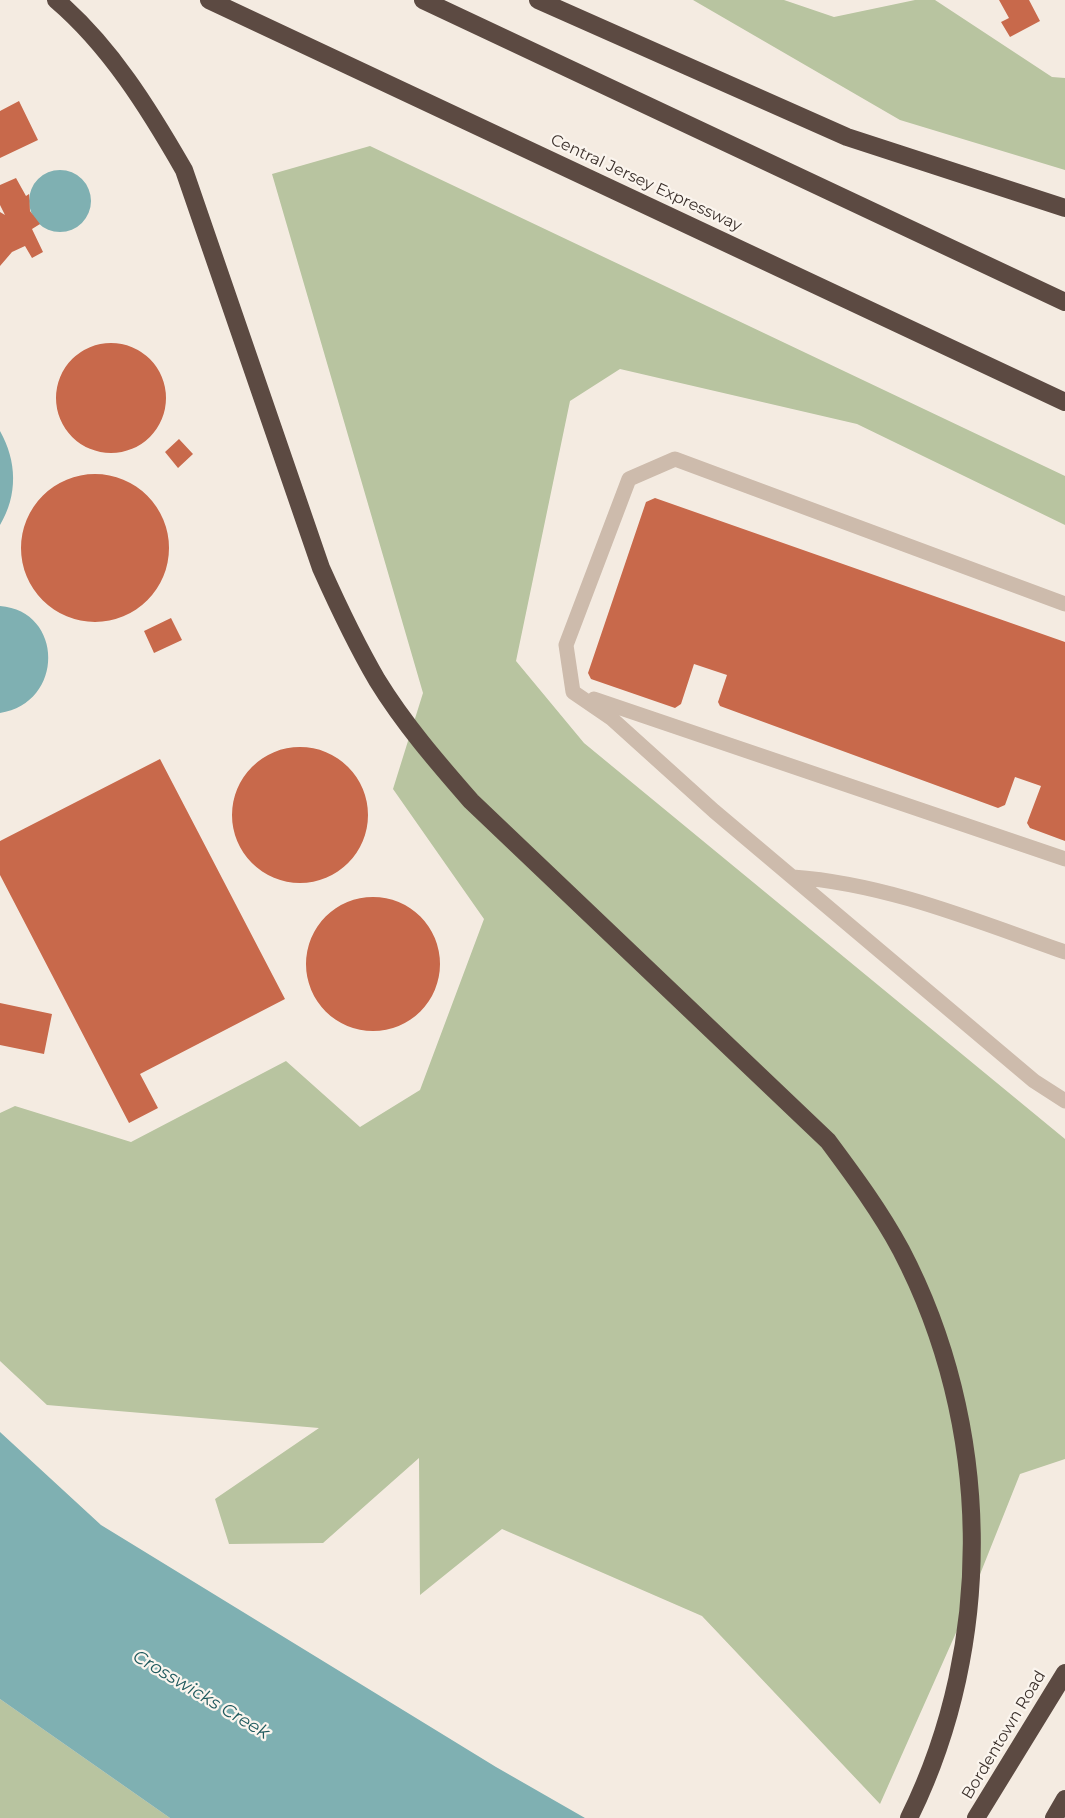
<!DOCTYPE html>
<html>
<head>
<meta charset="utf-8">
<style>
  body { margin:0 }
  canvas { display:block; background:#f4ebe1 }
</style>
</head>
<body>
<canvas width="1065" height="1818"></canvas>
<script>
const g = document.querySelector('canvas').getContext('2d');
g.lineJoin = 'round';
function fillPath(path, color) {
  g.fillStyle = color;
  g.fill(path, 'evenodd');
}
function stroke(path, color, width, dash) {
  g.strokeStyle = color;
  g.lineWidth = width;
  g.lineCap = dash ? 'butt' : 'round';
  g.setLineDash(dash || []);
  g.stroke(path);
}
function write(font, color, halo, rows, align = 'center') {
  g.font = font + ' Montserrat,sans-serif';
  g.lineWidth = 4.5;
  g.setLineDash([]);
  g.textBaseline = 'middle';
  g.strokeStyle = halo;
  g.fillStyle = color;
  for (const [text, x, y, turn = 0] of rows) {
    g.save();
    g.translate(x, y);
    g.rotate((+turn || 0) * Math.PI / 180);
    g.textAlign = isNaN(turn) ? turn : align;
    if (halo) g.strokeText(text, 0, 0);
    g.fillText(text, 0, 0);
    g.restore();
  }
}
fillPath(new Path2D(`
  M693,0H784L834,17L915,0H935L1052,77L1065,78V170L900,120Z
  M370,146L1065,476V525L857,424L620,369L570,401L516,661L584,743L1065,1139V1459L1020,1474L963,1617L880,1804L702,1616L502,1529L420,1595L419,1458L323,1543L229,1544L215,1499L319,1428L47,1405L0,1361V1113L15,1106L131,1142L286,1061L360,1127L420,1090L484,919L393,789L423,693L272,174Z
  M0,1699L170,1818H0Z`), '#b8c4a0');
fillPath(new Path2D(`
  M29 201a31 31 0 1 1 62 0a31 31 0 1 1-62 0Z
  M0,431C17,461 18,495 0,525Z
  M0,606C64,611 65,703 0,713Z
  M0,1432L101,1525L496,1767L585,1818H170L0,1699Z`), '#7fb0b2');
fillPath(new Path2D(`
  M999,0H1029L1040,21L1010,37L1001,22L1009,18Z
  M19,101L38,140L0,158V111Z
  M16,178L26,196L29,194L30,211L40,224L32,229L43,252L32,258L25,246L12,252L0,266V212L5,215L0,205V185Z
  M56 398a55 55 0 1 1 110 0a55 55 0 1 1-110 0Z
  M179,439L193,454L178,468L165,452Z
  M21 548a74 74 0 1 1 148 0a74 74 0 1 1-148 0Z
  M655,498L1065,642V841L1030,828L1027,823L1041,786L1015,777L1005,805L998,808L720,706L718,702L727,675L694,664L681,704L675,708L591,679L588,673L646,502Z
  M171,618L182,640L154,653L144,631Z
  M232 815a68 68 0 1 1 136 0a68 68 0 1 1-136 0Z
  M160,759L285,999L140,1074L158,1108L129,1123L0,875V841Z
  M306 964a67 67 0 1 1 134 0a67 67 0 1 1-134 0Z
  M0,1003L52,1014L44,1054L0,1045Z`), '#c8694b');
stroke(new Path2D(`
  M1065,604L675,459L629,479L566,645L573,692L611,718L714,811L1034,1081L1065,1101
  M594,699L1065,859
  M793,877C888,884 976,921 1065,952`), '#cdbbac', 15);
stroke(new Path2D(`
  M56,0C110,46 149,109 184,170L321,568C338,606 356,644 377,680C404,724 437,762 471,801L828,1141C854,1176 880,1211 901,1250C992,1424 996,1642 909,1818
  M209,0L1065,402
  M423,0L1065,302
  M538,0L847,137L1065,208
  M976,1818L1065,1673
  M1054,1818L1065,1799`), '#5c4a42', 18);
write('16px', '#3b302b', '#fbf5ee', [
  ["Central Jersey Expressway",646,183,25],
  ["Bordentown Road",1004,1735,-59]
]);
write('italic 18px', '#1f5a5e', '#fbf5ee', [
  ["Crosswicks Creek",201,1695,31]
]);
</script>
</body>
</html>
